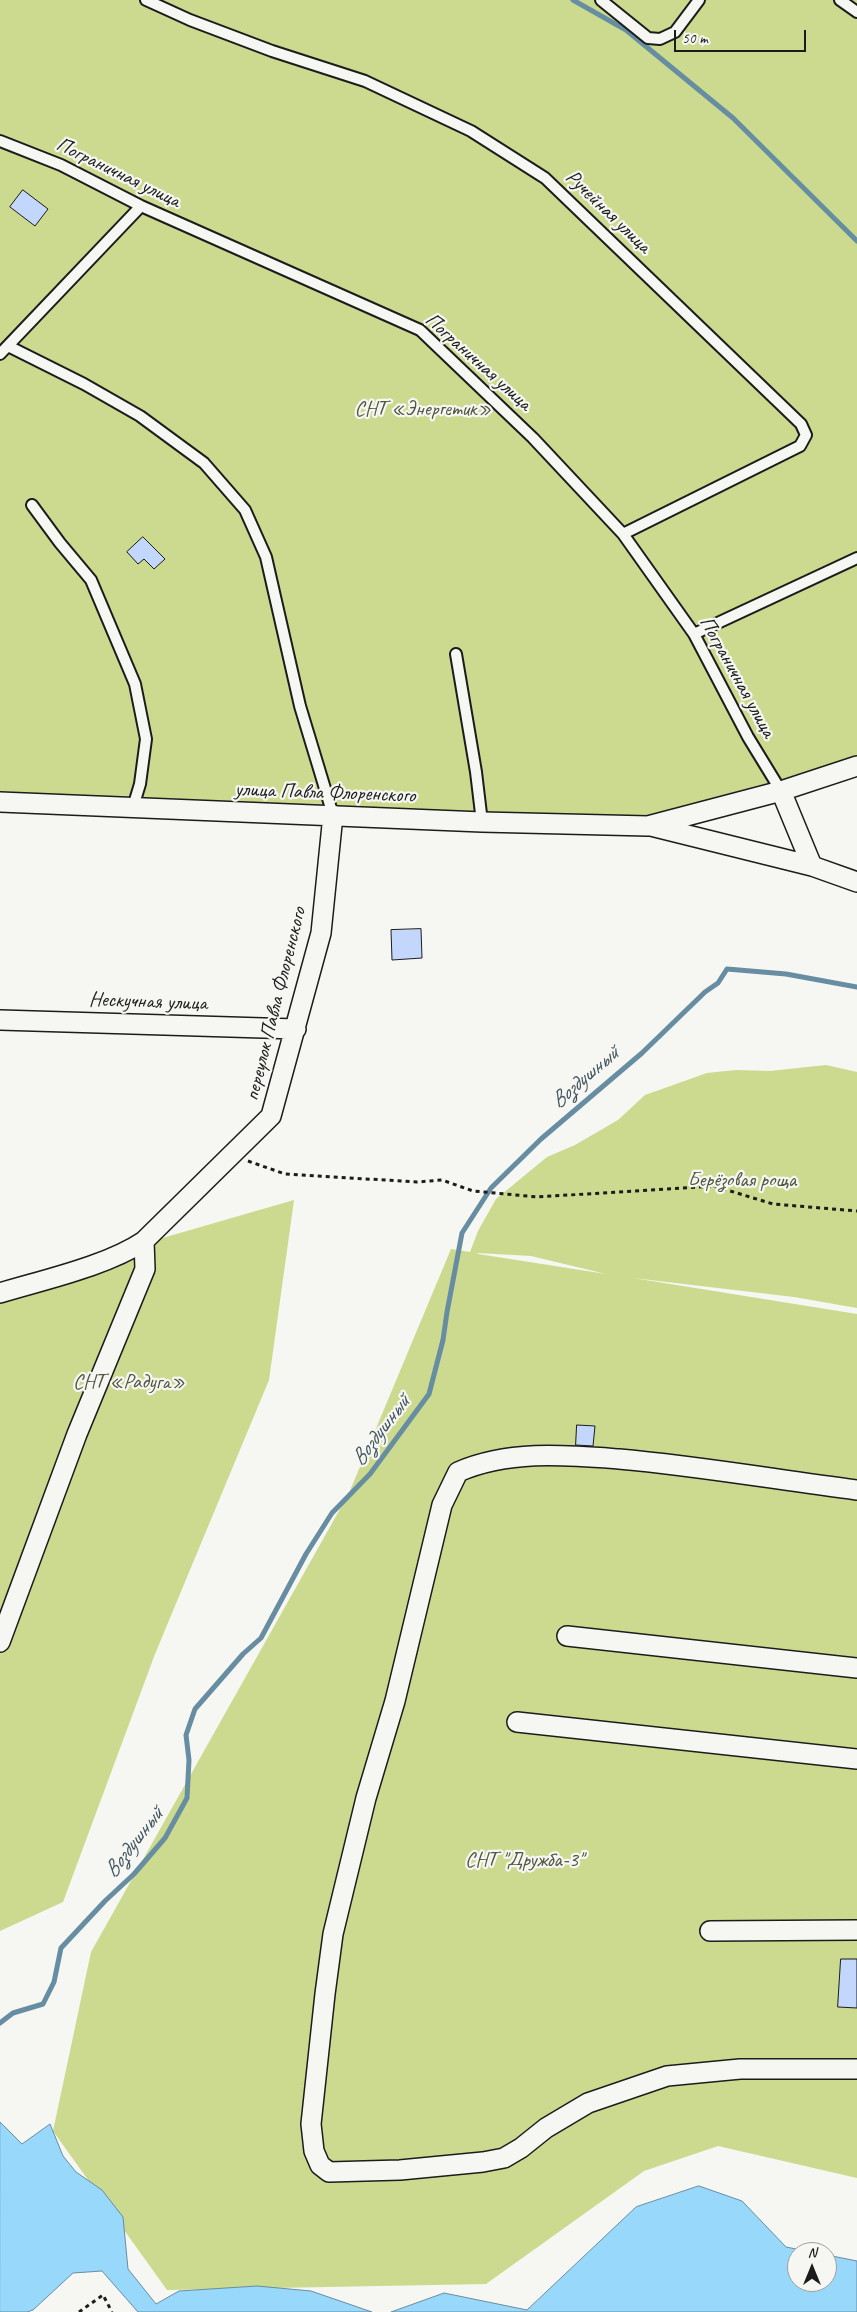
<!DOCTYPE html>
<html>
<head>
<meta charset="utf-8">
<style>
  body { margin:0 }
  #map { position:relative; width:857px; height:2312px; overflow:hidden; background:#f6f6f2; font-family:Caveat,sans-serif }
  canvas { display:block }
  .north { position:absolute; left:787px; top:2242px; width:50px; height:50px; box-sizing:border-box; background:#f6f6f2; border:1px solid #9f9f9c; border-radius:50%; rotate:0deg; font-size:14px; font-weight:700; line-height:20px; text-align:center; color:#1c1c1c }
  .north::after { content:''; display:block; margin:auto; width:18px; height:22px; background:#1c1c1c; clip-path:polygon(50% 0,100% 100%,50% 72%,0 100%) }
  .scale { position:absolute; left:674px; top:30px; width:132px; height:22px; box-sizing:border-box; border:2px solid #1c1c1c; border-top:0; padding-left:6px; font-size:15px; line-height:18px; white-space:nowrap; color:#1c1c1c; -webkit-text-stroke:4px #f6f6f2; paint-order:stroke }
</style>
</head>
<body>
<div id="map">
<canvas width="857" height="2312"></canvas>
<div class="north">N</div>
<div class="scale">50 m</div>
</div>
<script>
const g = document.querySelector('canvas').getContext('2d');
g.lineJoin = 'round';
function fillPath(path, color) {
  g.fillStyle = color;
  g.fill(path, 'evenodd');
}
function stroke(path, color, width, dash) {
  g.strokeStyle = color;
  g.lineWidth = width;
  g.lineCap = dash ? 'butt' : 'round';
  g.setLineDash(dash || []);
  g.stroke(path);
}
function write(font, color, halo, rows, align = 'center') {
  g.font = font + ' Caveat,sans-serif';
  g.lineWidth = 4.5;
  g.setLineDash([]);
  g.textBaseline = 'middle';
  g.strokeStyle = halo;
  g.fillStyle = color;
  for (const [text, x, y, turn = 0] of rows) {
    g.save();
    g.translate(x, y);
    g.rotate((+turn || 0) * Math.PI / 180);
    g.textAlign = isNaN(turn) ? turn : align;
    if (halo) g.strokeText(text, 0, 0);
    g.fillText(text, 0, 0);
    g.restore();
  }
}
fillPath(new Path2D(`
  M0,0H857V767L639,822L0,803Z
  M826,1065L857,1072V1308L794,1297L633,1278L857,1314V2178L718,2146L644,2171L486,2284L167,2290L53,2131L91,1952L349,1493L451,1249L470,1252L478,1231L496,1199L547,1157L575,1145L618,1120L645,1095L707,1073L736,1070L770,1071ZM478,1253L531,1256L606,1274L478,1254Z
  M294,1200L269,1380L155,1654L63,1902L0,1931V1285Z`), '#cbda8e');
const water = new Path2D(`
  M0,2122L22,2144L50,2124L63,2156L76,2172L102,2190L123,2217L128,2269L156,2304L179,2291L257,2286L311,2291L372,2312H138L102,2271L73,2273L33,2310L27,2312H0Z
  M699,2186L742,2201L786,2247L811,2252H797V2282H827V2255L857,2261V2312H391L444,2293L527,2310L636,2207Z`);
fillPath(water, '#98d8fa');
stroke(water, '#668da1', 1);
stroke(new Path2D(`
  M573,0L626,30L733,118L857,241
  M0,2023L13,2013L43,2004L54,1982L61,1948L105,1901L134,1874L165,1838L187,1798L189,1760L186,1735L195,1709L243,1654L261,1638L306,1554L332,1513L370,1474L429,1394L443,1340L447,1312L462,1233L491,1188L541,1139L642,1053L705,992L718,983L727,969L786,974L857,987`), '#668da1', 5);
const building = new Path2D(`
  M23,190L48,209L35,226L10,207Z
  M143,537L165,559L154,569L144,559L138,564L127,552Z
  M421,929L422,958L392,960L391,930Z
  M577,1425L595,1426L593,1446L576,1445Z
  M841,1959H857V2008L838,2007Z`);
fillPath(building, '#c3d6fc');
stroke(building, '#1c1c1c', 1);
const lane = new Path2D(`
  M146,0L190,20L272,51L365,81L471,131L545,178L801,424L806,435L800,446L623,534
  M601,0L648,38L660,39L675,32L699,0
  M840,0L857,12
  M0,141L61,165L141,206L420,330L533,438L623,534L694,634L748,737L781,791
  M8,346L84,384L140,416L204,463L245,510L266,557L300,706L333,815
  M0,354L141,206
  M32,505L60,543L91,580L135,684L146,739L140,784L133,807
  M694,634L857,558
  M456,654L476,772L482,822`);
const street = new Path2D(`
  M781,791L812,866
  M0,802L482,822L648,826L781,791L857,766
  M651,826L812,866L857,882
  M0,1020L296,1029
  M0,1293C43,1280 107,1266 144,1241L271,1116L321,933L333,815
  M857,1490C778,1480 699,1466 619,1459C565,1455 509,1450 458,1472L442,1505L395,1701L366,1798L333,1934L325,1994L311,2124L314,2151L320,2165L329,2172L400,2170L483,2162L504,2158L521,2148L546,2128L588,2103L667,2076L740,2069H857
  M567,1636L857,1668
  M0,1642L77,1434L145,1269L144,1241
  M517,1722L857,1759
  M710,1931L857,1930`);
stroke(lane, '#1c1c1c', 14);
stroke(street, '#1c1c1c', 22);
stroke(new Path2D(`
  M248,1161L285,1174L417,1182L442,1180L473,1191L537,1197L714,1186L773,1204L857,1211
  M79,2312L103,2295L112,2312`), '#1c1c1c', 3, [4, 4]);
stroke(lane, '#f6f6f2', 10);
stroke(street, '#f6f6f2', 19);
write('21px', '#1c1c1c', '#f6f6f2', [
  ["Пограничная улица",118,173,26],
  ["Ручейная улица",608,212,44],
  ["Пограничная улица",478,362,42],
  ["Пограничная улица",737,677,61],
  ["улица Павла Флоренского",325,793,2],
  ["Нескучная улица",148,1002,2],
  ["переулок Павла Флоренского",276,1004,-76]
]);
write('21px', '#51553e', '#f6f6f2', [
  ["СНТ «Энергетик»",423,409],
  ["Берёзовая роща",742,1180],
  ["СНТ «Радуга»",129,1382],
  ["СНТ \"Дружба-3\"",524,1860]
]);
write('italic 22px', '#41545f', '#f6f6f2', [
  ["Воздушный",585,1078,-41],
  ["Воздушный",381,1431,-53],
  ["Воздушный",134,1843,-52]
]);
</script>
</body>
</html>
